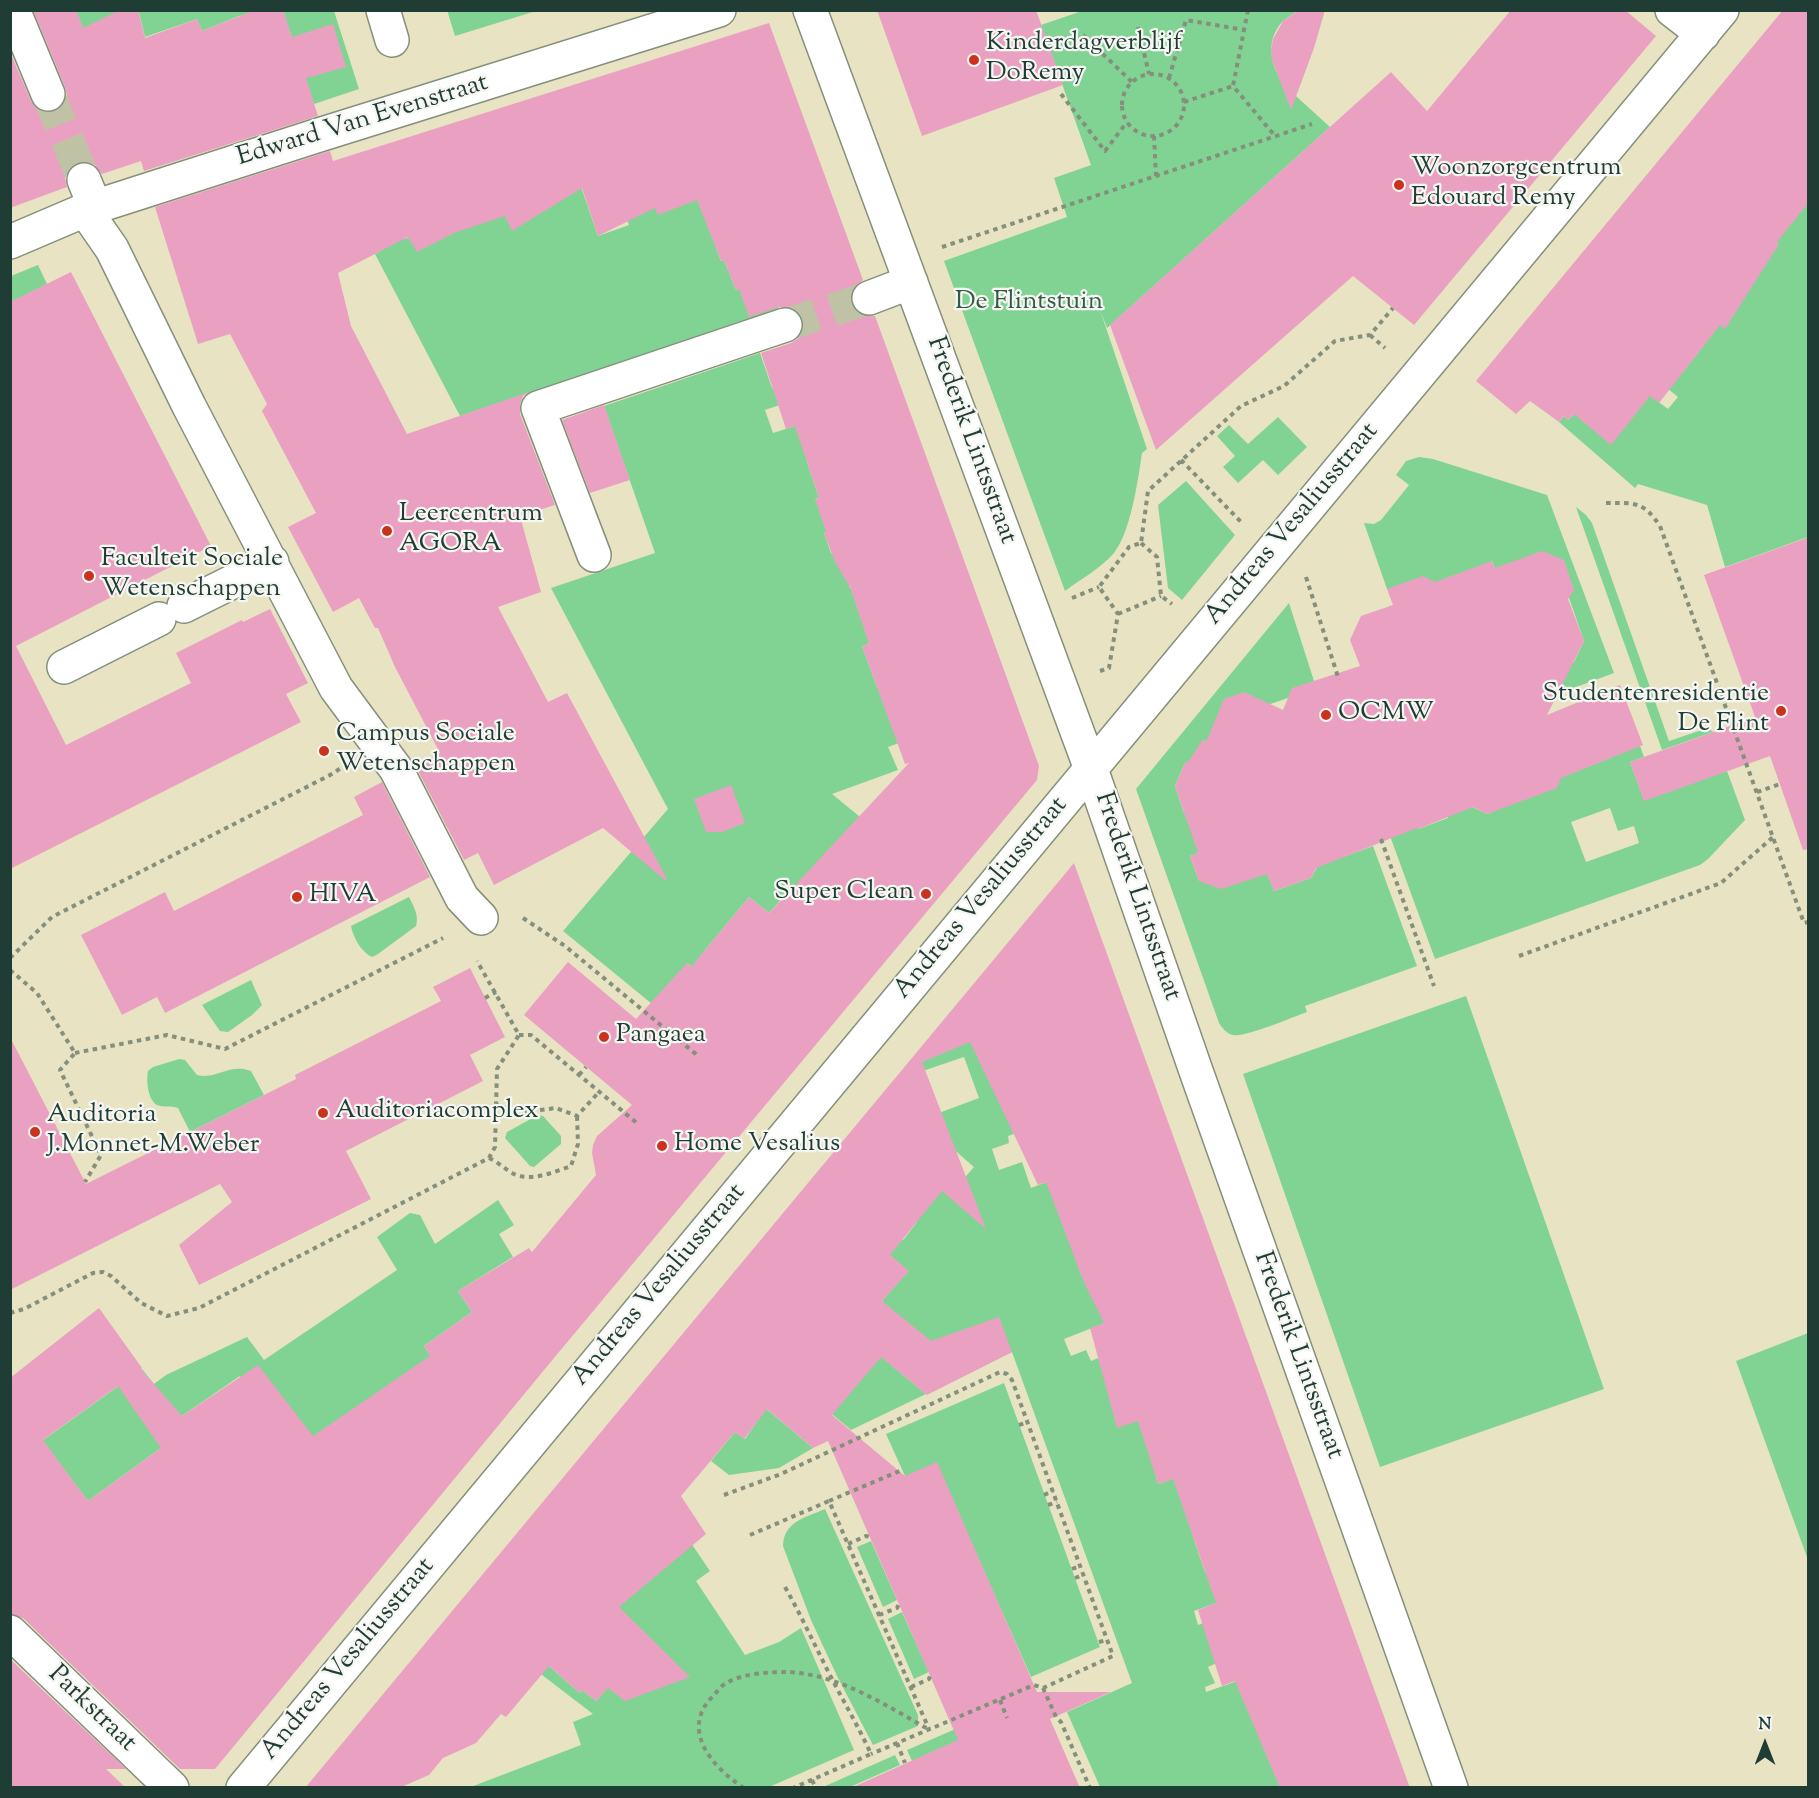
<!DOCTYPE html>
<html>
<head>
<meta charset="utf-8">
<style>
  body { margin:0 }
  #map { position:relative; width:1819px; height:1798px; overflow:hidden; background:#e8e3c3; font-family:"Sorts Mill Goudy",serif }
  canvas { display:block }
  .frame { position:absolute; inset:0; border:12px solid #1f3d34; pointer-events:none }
  .north { position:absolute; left:1735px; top:1714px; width:60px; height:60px; -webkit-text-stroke:4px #f6f6f2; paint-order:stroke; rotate:0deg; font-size:16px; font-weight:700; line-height:24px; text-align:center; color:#1f3d34 }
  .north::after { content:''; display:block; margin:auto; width:21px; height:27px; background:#1f3d34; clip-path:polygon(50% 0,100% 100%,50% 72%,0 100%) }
</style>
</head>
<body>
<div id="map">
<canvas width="1819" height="1798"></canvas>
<div class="frame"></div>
<div class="north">N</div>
</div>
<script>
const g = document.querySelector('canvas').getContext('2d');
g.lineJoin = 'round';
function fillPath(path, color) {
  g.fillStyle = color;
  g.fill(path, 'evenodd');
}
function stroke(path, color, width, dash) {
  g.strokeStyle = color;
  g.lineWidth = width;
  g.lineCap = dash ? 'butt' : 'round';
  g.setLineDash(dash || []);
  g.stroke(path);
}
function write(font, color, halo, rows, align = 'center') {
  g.font = font + ' "Sorts Mill Goudy",serif';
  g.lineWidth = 4.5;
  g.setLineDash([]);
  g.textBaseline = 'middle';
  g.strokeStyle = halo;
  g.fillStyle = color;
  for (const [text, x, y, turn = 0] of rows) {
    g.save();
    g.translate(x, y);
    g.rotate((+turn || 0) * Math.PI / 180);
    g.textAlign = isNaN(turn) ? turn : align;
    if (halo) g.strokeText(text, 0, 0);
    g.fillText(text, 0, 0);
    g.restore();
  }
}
fillPath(new Path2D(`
  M447,10H536V11L455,36Z
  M76,11H120L89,44Z
  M136,11H266L239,16L202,31L197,19L145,37L139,13Z
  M283,11H334L359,89L314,104Z
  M1082,11H1297C1292,15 1286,18 1282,22C1264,43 1271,68 1286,87L1330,127L1107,328L1100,310L1147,449L1142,453C1138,480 1131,531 1114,553C1101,568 1081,579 1065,591L944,261L1067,217L1054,178L1091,165L1041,25Z
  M694,160L717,251L721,261L724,260L736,290L768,279L779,309L460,416L375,254L384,249L402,233L405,239L409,237H440L577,175L598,236L629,225L610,173Z
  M1808,202V537L1725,567L1707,505L1638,484L1635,488L1559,422L1564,416L1568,420L1574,414L1648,394L1668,409L1678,397L1657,380L1683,372L1708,340L1664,253Z
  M38,265L47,284L11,302V276Z
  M760,353L772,388L794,400L765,410L773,433L798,425L819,457L807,462L819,498L815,499L837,529L824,533L831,553L850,574L849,586L859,602L869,644L862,646L877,687L915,737L888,747L898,770L832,794L865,821L798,907L784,896L769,913L749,897L701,955L707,980L687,963L663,1013L563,931L668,809L551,588L655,553L604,406Z
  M1278,417L1307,447L1278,475L1263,460L1238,483L1223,467L1235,456L1217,436L1229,425L1248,444Z
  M1419,457L1433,459L1547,495L1614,673L1560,693L1553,670L1574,662L1584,641L1569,598L1495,568L1492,561L1453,585L1387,589L1364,523L1374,524L1381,520L1409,485L1396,475L1406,461Z
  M1186,481L1235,535L1182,600L1168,588L1158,505Z
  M1576,507L1586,515L1592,523L1669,741L1708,728L1713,732L1662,750Z
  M1289,603L1314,681L1288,698L1214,723L1215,725L1207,742L1205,741L1204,743L1210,757L1185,763L1175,786L1184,813L1191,811L1207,850L1190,856L1199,881L1267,873L1274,891L1311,878L1320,862L1343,857L1373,846L1417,966L1305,1006L1307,1012C1293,1017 1244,1038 1233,1035C1227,1034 1222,1028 1219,1023L1136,789Z
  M1634,729L1644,757L1630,762L1644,800L1727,771L1745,820L1708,859L1700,865L1435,959L1390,836L1417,826L1418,829L1448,818L1446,809L1464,803L1487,814L1506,806L1564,770L1575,772L1610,758ZM1610,808L1618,831L1634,826L1639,843L1586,862L1571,822Z
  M409,897C414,907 419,915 416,926L378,954L372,957C361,952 353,937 351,926Z
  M251,980L262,1005L252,1015L228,1032L220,1031L202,1005Z
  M1045,981L1037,1126L1008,1136L1009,1143L992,1149L999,1170L1022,1162L1031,1188L1062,1176L1122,1252L1080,1272L1090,1294L1110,1321L1064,1339L1071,1356L1086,1350L1091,1361L1098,1358L1105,1377L1140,1420L1158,1484L1178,1477L1194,1540L1205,1572L1233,1597L1194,1611L1198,1625L1235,1611L1249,1648L1208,1667L1215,1683L1205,1687L1206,1692L1240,1680L1280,1787H1100L1067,1712L1132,1683L1012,1352L954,1381L882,1301L908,1271L885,1251L904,1239L917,1222L915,1220L939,1188L949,1196L974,1167L920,1120L979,1098L964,1057L893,1081Z
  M1466,996L1604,1389L1380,1467L1243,1074Z
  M179,1059L185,1060L197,1075C217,1080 229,1063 251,1071L264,1095L190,1132L178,1108C171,1105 163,1108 157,1105C148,1100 146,1081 148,1071L153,1067Z
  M538,1115L543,1116L561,1136V1144L534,1167L530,1166L505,1138L507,1132Z
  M498,1200L514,1225L499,1234L513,1257L458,1291L472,1312L424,1346L448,1383L300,1459L240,1376L179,1418L187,1429L88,1501L42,1441L142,1369L154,1384L166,1375L247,1337L264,1360L397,1270L377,1237L410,1213L420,1215L435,1244Z
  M1808,1333V1560L1736,1361Z
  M809,1345L898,1356L891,1365L926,1394L851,1430L785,1375Z
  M1004,1383L1100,1647L1031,1677L952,1499L905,1476L886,1434Z
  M763,1406L813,1448L779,1468L729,1475L711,1461L735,1432L745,1439L758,1420Z
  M825,1509L918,1715V1726L873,1745L837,1676L811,1620L783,1546C784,1521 805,1518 825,1509Z
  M672,1515L710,1571L696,1581L745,1655L779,1642L801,1628L854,1750L769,1787L468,1788L581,1745L573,1722L593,1714L503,1645L512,1634L580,1693L582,1690L596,1701L604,1692L615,1611L635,1588L665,1568Z
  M871,1541L897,1600L883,1607L857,1547Z
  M902,1612L929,1672L914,1679L888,1619Z
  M997,1711L1002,1721L912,1761L907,1750Z
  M895,1755L900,1765L850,1787H823Z`), '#81d394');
fillPath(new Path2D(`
  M33,10H76L83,28L120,10H138L145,38L197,19L202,31L255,10H283L292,37L333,24L346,67L306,78L318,116L144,171L141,161L102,174L95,165L86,161L77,162L69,169L65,178L67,187L10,208V52L31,101L36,108L45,112L55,111L63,105L67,96L65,87Z
  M877,10H1036L1063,85L922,136Z
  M1299,10H1325L1314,48L1291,110L1272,60L1271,50L1273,39L1283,21Z
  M1511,10H1625L1656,36L1414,325L1353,276L1156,450L1110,325L1391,72L1427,111Z
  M1783,10H1809V202L1777,242L1779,244L1725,329L1720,325L1659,403L1650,396L1611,445L1574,414L1568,420L1564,416L1559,422L1530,401L1516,414L1476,381Z
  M769,23L863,280L854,287L851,294V304L858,313L865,316H875L1039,766L1037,780L554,1358L215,1769H180L23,1618L10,1614V1378L99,1308L142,1368L141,1369L182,1416L258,1365L313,1436L430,1356L424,1346L472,1312L458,1291L529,1248L532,1252L596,1175L592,1153L593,1145L597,1136L632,1105L524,1015L568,962L636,1019L687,963L691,967L749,897L769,913L909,763L905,764L862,646L869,644L850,587L835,562L824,533L826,532L815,499L819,498L795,426L786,429L761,353L791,343L799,338L803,329V318L797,311L788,307H779L749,317L739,289L736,290L724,260L721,261L697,200L658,215L655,208L598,236L582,188L512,231L505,216L454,233L417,252L408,237L338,273L351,326L407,434L529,392L523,396L520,404V414L555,505L520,516L541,592L498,607L548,702L567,693L667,879L665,880L603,828L494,885L478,853L464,860L415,765L440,753L395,667L378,628H375L359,598L333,612L288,527L316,513L262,411L267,404L230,334L198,344L155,207L330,151L333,161ZM118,1386L161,1448L88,1501L43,1440Z
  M71,272L211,546L16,646L66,745L191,683L176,653L242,620L243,622L270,609L308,683L286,694L301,722L10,869V302Z
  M604,405L630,480L590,493L562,420Z
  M1809,537V849L1803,850L1770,756L1644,801L1630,762L1755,717L1704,575Z
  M1542,551L1564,560L1574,590L1568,599L1584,641L1547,715L1620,685L1643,745L1561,778L1557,788L1487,814L1473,807L1418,829L1417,828L1316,868L1311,878L1274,891L1267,874L1221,889L1199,881L1190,856L1198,853L1175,786L1185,763L1189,761L1203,739L1206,742L1224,699L1244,692L1283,710L1292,688L1360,666L1350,640L1361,616L1393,605L1387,589L1423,576L1435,582L1492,561L1495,568Z
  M382,782L430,877L165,1013L157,997L122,1015L81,935L165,892L174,911L363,815L354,797Z
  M731,785L745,823L722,832H706L694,799Z
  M1074,863L1410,1788H1280L1235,1681L1222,1686L1198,1610L1216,1603L1173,1479L1158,1484L1138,1421L1117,1428L1090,1328L1104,1323L1083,1280L1046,1182L1038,1185L970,1042L922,1062L986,1229L942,1191L890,1255L909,1271L882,1301L931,1341L999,1317L1012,1352L927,1395L881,1357L832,1415L905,1476L937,1462L1037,1692H1111L1050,1719L1080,1788H851L958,1740L828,1441L813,1448L767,1409L744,1439L735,1432L681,1496L706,1534L619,1607L690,1677L625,1701L608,1688L596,1701L582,1690L580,1693L549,1666L506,1717L501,1714L476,1743L443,1758L429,1775L399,1788H305Z
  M470,968L505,1037L470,1055L483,1081L346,1151L371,1199L199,1285L179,1245L232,1202L220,1184L10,1290V1037L86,1184L296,1079L295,1075L441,1001L433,987Z
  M10,1659L126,1769H106L126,1788H10Z`), '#eaa1c1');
stroke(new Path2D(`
  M48,94L84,180
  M785,325L869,298`), '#c0c2a6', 33, [33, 16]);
const minor = new Path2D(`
  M383,10L392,40
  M810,10L1091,769L1196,1071L1451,1788
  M1672,10L1703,34
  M17,19L48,94
  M84,180L95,207
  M85,210L112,249L189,406L336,688L396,769L462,898L481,918
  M10,242L85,210L319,135L719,10
  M869,298L911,282
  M594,555L538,408L785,325
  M184,606L272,562
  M64,667L159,619
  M10,1632L172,1788
  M243,1788L1722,10`);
stroke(minor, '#84907c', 36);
stroke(new Path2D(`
  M1248,10L1233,86L1275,136
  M1138,27L1149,74
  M1083,35L1132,82
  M1122 105a31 31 0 1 1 62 0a31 31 0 1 1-62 0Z
  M1169,78L1186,20L1244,30
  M1061,94L1105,151L1127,122
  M1184,102L1233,86
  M1154,136L1156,176
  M942,247L1312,124
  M1370,335L1385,348
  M1181,460L1241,522
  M1606,503C1635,503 1643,501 1660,526L1804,923L1808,922
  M1141,543L1157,557L1161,596L1172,604
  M1306,577L1339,680
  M1072,598L1099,587
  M1118,614L1161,596
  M1100,671L1109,668L1118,614L1099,587L1129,547L1141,543L1148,491L1241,406L1284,386L1335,341L1370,335L1393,308
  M1757,792L1780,784
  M1381,839L1434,986
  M523,918L565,946L697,1055
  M1519,956L1721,883L1773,837
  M10,958L52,917L334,773L343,766
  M10,970L37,993L75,1053L60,1070L101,1155L85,1182
  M485,998L496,992
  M519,1035H531L638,1124
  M75,1053L167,1035L225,1049L443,938
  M579,1075L586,1067
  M496,1105L525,1112L556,1108L577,1116L599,1092
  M489,1158C498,1162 506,1170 514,1174C531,1182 554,1172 571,1166L578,1144L577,1116
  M10,1313L24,1309L93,1273L103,1272L111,1276L141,1303L167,1316L199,1308L489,1158L495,1147L497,1069L519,1035L477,961
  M1019,1425L1028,1422
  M724,1495L781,1474L1000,1372L1007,1374L1012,1380L1113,1656L1043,1688L1034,1685L871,1754
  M1044,1495L1053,1491
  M829,1501L902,1470
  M1048,1505L1057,1502
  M750,1535L829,1501L929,1729
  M848,1544L866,1536L870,1537
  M1072,1569L1080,1566
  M1075,1578L1083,1575
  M785,1587C802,1617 816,1648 832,1679C845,1704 859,1728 871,1754L793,1788
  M879,1615L897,1608L899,1604
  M1099,1642L1107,1640
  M911,1687L929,1679L930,1676
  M1043,1688L1056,1717L1061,1722L1090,1788
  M1000,1700L1007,1718
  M897,1743L905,1763
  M812,1780L816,1788
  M744,1788C713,1768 679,1730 713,1696C717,1692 721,1686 726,1683C744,1673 769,1672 789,1672C840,1675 885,1705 928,1729`), '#84907c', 4, [4.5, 4.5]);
stroke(minor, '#fff', 33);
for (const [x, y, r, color] of [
  [974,60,6,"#c8321e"],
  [1399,185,6,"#c8321e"],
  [387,531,6,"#c8321e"],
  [89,576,6,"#c8321e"],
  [1781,711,6,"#c8321e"],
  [1326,715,6,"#c8321e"],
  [324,751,6,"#c8321e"],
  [926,894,6,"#c8321e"],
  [297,897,6,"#c8321e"],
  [604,1037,6,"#c8321e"],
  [323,1113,6,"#c8321e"],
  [35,1132,6,"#c8321e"],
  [662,1146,6,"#c8321e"]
]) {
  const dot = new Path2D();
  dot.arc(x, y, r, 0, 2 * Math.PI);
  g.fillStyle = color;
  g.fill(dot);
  stroke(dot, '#f6f6f2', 2);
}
write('26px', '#1f3d34', '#f6f6f2', [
  ["Kinderdagverblijf",986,45],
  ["DoRemy",986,75],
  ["Woonzorgcentrum",1411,170],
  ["Edouard Remy",1411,200],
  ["Leercentrum",399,516],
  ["AGORA",399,546],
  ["Faculteit Sociale",101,561],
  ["Wetenschappen",101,591],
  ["Studentenresidentie",1769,696,"right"],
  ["De Flint",1769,726,"right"],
  ["OCMW",1338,715],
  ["Campus Sociale",336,736],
  ["Wetenschappen",336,766],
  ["Super Clean",914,894,"right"],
  ["HIVA",309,897],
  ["Pangaea",616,1037],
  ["Auditoriacomplex",335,1113],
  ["Auditoria",47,1117],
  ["J.Monnet-M.Weber",47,1147],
  ["Home Vesalius",674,1146]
], 'left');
write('26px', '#1f3d34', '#f6f6f2', [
  ["Edward Van Evenstraat",363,122,-17],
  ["Frederik Lintsstraat",970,441,70],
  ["Andreas Vesaliusstraat",1293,525,-50],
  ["Frederik Lintsstraat",1136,897,71],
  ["Andreas Vesaliusstraat",982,899,-50],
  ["Andreas Vesaliusstraat",660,1286,-50],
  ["Frederik Lintsstraat",1297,1356,70],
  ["Andreas Vesaliusstraat",349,1660,-50],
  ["Parkstraat",91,1710,44]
]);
write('26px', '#335b47', '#f6f6f2', [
  ["De Flintstuin",1029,304]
]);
</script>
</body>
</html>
